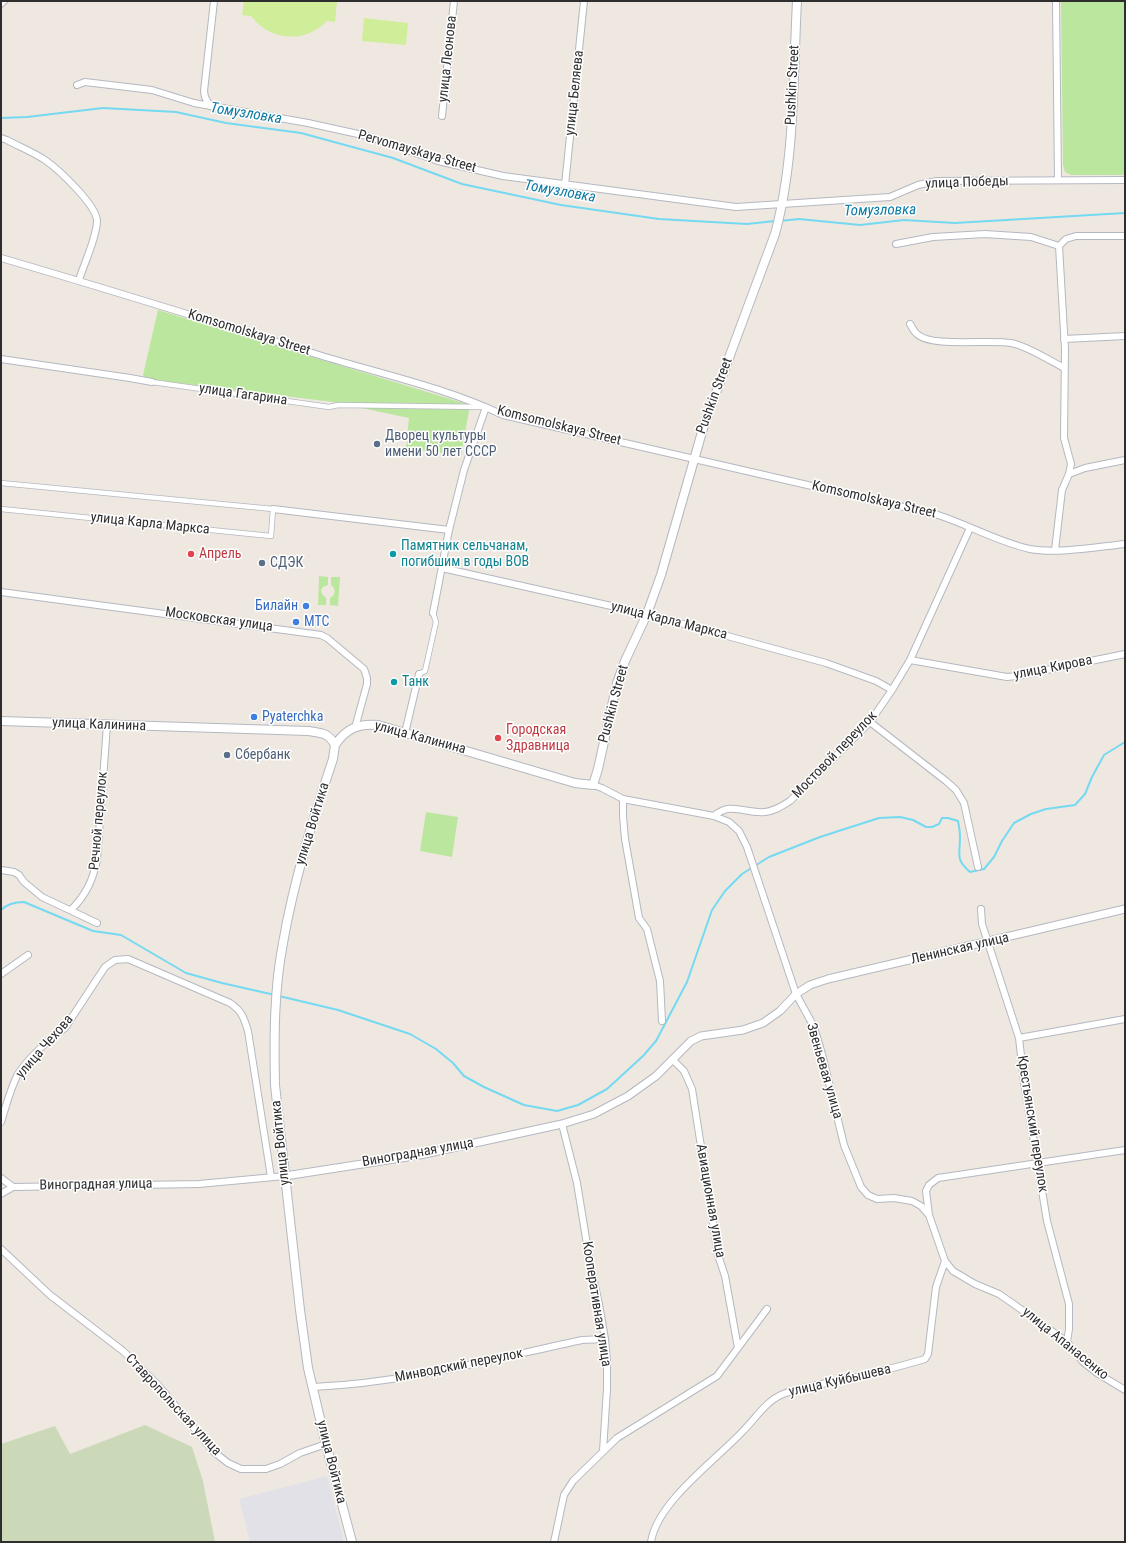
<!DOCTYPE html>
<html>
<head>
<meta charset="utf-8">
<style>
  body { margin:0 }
  #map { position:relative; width:1126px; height:1543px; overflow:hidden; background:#efe8e1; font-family:"Roboto Condensed",sans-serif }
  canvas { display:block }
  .frame { position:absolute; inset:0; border:2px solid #2e2e2e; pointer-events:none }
</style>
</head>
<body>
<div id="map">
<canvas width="1126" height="1543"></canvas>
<div class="frame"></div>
</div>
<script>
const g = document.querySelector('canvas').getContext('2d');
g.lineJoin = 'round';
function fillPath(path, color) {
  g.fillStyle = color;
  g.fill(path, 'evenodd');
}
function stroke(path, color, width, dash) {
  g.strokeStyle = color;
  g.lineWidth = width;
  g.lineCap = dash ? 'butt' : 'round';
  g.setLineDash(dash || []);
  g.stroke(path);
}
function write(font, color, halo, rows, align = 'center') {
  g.font = font + ' "Roboto Condensed",sans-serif';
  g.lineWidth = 3;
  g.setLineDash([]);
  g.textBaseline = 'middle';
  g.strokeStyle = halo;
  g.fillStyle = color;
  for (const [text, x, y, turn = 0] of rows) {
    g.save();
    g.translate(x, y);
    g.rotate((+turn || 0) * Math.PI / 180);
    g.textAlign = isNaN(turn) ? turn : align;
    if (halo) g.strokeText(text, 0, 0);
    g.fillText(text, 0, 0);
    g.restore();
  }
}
fillPath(new Path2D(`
  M327,1476L344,1542H250L239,1499Z`), '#e2e1e8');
fillPath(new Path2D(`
  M1061,1H1125V175H1071L1065,172L1063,165Z
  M158,310L470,405L461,456L406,448L409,418L333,402L146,379L143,375Z
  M319,576L328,577V585L323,587L321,590L322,594L326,598V605H318Z
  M331,577H340L338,606L330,605V598C336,595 336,589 331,585Z
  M426,812L458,817L452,857L420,851Z`), '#bbe69d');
fillPath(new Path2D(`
  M145,1425L192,1447L203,1481L215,1542H1V1444L55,1426L70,1454Z`), '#cbd9b8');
fillPath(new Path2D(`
  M244,1H337L335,22L327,21C305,44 270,41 251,16L242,15Z
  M364,18L408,23L406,45L362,41Z`), '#d0ed99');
stroke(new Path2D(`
  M1,118L27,117L103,108L176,112L226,123L301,133L393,158L462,184L561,205L659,219L747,224L775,221
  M780,221L799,219L860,225L904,220L955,223L1125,213
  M1,910C7,904 15,902 24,902L93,931L121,935L186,973L222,983L275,995
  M279,996L338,1010L410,1034L436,1049L453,1063L464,1076L484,1087L524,1105L557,1111L578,1105L607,1089L643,1056L656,1041L687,982L712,910L725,891L742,874L769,857L820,837L879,818L900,817L913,820L926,827H932L939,824L942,818H948L958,821C959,826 960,832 960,837C960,855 955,859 970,872L984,869L994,857L1002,841L1014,823L1031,814L1046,809L1075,805L1085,794L1092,777L1104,755L1125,742`), '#74d9f1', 2);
const pedestrian = new Path2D(`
  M152,382L329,407L338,405L483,407
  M1,483L273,509L271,536L1,509
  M419,674L425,671L436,622L433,613`);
const minor = new Path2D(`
  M1056,1L1058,180
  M1,4L4,1
  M77,85L85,82L152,90L194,103L308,123L367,136L438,161L503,176L736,207L890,197L918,185L937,181L1125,180
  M210,106L205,97L204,91L214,1
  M442,116L454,1
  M1,138L7,140C20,147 33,152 45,160C58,169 98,206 97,222C96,239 84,264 79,280
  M565,185L584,1
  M896,244L933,237L985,234L1031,237L1059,246L1066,239L1076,236H1125
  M1,258C108,289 213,322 319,355C381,374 444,387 503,415L938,515C969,525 998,542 1030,549C1057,554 1097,547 1125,544
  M910,324C912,327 914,332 917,334C931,348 990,339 1011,343C1025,345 1051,361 1064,368
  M1064,339L1125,336
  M1,359L130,378L152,382
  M1069,474L1085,468L1125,460
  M273,509L449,530
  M1055,550L1062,490L1069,474L1071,464L1064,438L1065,349L1059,246
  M442,568L647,614L826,663L876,681L892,690
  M1,592L321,635L327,638L364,669L367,678V684L355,728
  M433,613L449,530L464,470L486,407
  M910,660L1007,677L1017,676L1125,654
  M870,722L946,781L956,790L964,803L978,867
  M405,733L419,674
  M593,785L602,788L623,799L714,816L729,822L739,831L747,847L796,994L814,1027L822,1054L844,1145L861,1187L868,1195L877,1199L894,1198L912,1201L921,1206L929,1215
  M623,799V816L625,839L639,918L647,929L660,981L662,1021
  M714,816C731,801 744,814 765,812C775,811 782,806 790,801L870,722L892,690L910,660L970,528
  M1,870L14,872L19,875L24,882L42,897L97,923
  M981,909L982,924L1019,1038L1024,1082L1047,1221L1069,1304V1329L1067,1342
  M71,910C86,895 93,880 97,860L107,725
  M1,974L28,955
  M1019,1038L1125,1019
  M672,1059L684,1071L692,1089L718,1255L725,1276L738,1348
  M1,1122C6,1106 10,1090 17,1076C25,1061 51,1037 65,1028L105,967L115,960L128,959L230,1003C242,1011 244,1018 248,1031L271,1177
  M562,1124L577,1183L590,1263L599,1304L605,1339L607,1361V1389L603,1451
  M1125,1150L938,1178L929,1185L926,1191L929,1215L945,1261L953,1271L975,1284L999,1294L1012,1303L1067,1342L1083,1362L1097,1373L1125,1390
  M1,1178L13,1187L199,1184L285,1176
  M1,1194L13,1187
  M1,1249L50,1295L123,1351L158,1385L214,1452L228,1463L241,1469H266L280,1464L300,1453L326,1444
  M313,1387C404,1383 493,1359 582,1340L605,1339
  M554,1542L564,1495L573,1481L617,1438L717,1376L767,1309
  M651,1542C657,1502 716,1460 743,1431C756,1418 766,1401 783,1394C802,1387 822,1384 842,1380C870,1374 898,1367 925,1359L928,1354L936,1287L945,1261`);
const tertiary = new Path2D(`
  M285,1176L420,1155L562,1124L594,1114L628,1096L656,1076L691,1041L701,1036L743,1030L763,1023L780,1011L796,994L810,985L828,979L1125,909`);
const secondary = new Path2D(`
  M1,721L308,731C321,733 328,732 335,745
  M335,745C346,729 358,723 378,725L575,783L593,785L598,769L617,683L625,661L647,614L661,575L704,425L775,234C795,161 793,77 797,1
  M335,745L333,759C313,819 294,880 283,943C274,989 274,1038 275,1085L300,1310L308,1368L326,1444L352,1542`);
stroke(pedestrian, '#b4b8c1', 6);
stroke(minor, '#b4b8c1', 8);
stroke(tertiary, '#b4b8c1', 9);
stroke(secondary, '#b4b8c1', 10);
stroke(pedestrian, '#fff', 4.5);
stroke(minor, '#fff', 6);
stroke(tertiary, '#fff', 7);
stroke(secondary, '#fff', 8);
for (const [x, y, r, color] of [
  [377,444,4,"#5c6f8a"],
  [191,554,4,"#e0444e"],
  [393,554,4,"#0f9aa8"],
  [262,563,4,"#5c6f8a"],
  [306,606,4,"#3f7fe0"],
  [296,622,4,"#3f7fe0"],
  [394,682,4,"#0f9aa8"],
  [254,717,4,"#3f7fe0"],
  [498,738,4,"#e0444e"],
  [227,755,4,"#5c6f8a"]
]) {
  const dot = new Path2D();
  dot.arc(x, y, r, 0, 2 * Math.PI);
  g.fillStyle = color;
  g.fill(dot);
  stroke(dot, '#fff', 1.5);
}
write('14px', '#2e2e2e', '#fff', [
  ["улица Леонова",448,59,-84],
  ["Pushkin Street",793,85,-87],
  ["улица Беляева",575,93,-84],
  ["Pervomayskaya Street",417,152,16],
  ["улица Победы",967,183,-2],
  ["Komsomolskaya Street",249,333,17],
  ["улица Гагарина",243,395,8],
  ["Pushkin Street",715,396,-70],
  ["Komsomolskaya Street",559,426,14],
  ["Komsomolskaya Street",874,500,13],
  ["улица Карла Маркса",150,524,6],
  ["Московская улица",219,620,8],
  ["улица Карла Маркса",669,621,14],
  ["улица Кирова",1053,668,-11],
  ["Pushkin Street",614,704,-75],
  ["улица Калинина",99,725,2],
  ["улица Калинина",420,738,15],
  ["Мостовой переулок",835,755,-46],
  ["Речной переулок",99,821,-85],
  ["улица Войтика",313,824,-73],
  ["Ленинская улица",960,949,-13],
  ["улица Чехова",45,1047,-49],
  ["Звеньевая улица",824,1071,74],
  ["Крестьянский переулок",1032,1124,81],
  ["улица Войтика",281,1143,-96],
  ["Виноградная улица",418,1153,-10],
  ["Виноградная улица",96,1185,-1],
  ["Авиационная улица",710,1201,80],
  ["Кооперативная улица",596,1304,81],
  ["улица Апанасенко",1065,1344,39],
  ["Минводский переулок",459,1366,-11],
  ["улица Куйбышева",840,1381,-13],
  ["Ставропольская улица",173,1405,47],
  ["улица Войтика",331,1462,76]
]);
write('14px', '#4e5e75', '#fff', [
  ["Дворец культуры",385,436],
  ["имени 50 лет СССР",385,452],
  ["СДЭК",270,563],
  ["Сбербанк",235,755]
], 'left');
write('14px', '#0d838f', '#fff', [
  ["Памятник сельчанам,",401,546],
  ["погибшим в годы ВОВ",401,562],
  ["Танк",402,682]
], 'left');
write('14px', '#be3a42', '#fff', [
  ["Апрель",199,554],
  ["Городская",506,730],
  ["Здравница",506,746]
], 'left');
write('14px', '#366cbe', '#fff', [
  ["Билайн",298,606,"right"],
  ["МТС",304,622],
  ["Pyaterchka",262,717]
], 'left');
write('italic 15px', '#0b7ba5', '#fff', [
  ["Томузловка",246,114,9],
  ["Томузловка",560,192,10],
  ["Томузловка",880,211,-1]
]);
</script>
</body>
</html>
